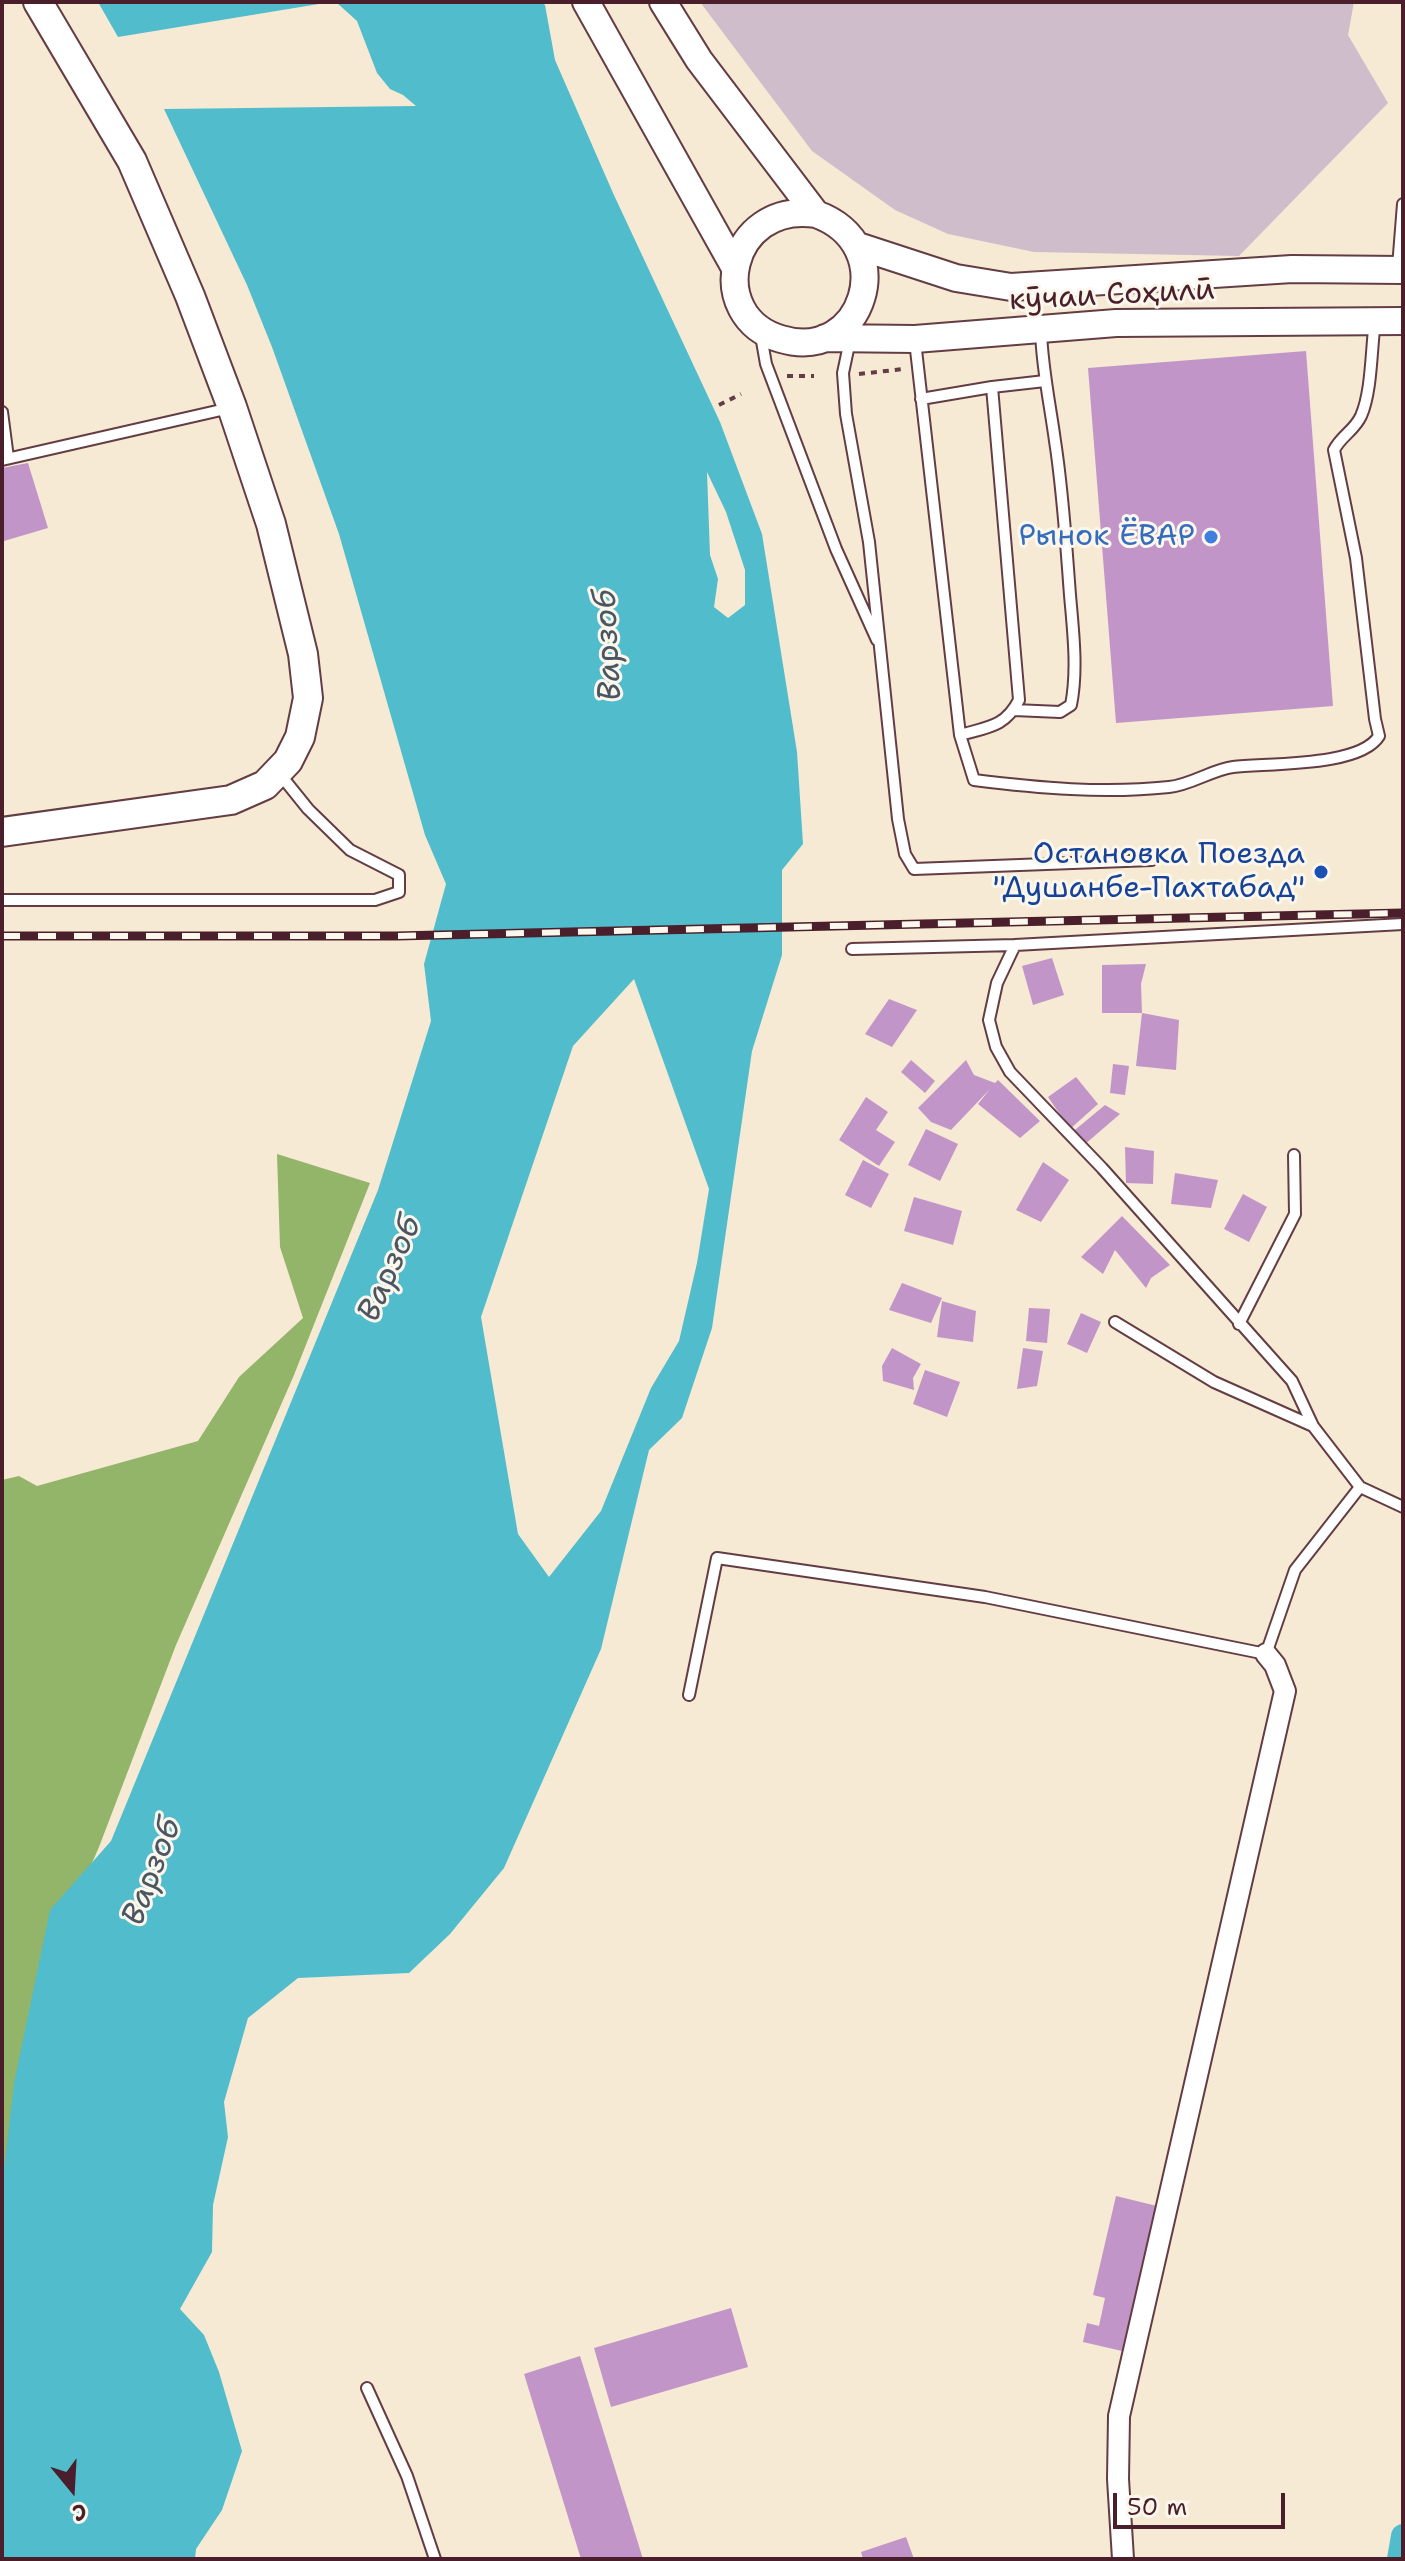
<!DOCTYPE html>
<html>
<head>
<meta charset="utf-8">
<style>
  body { margin:0 }
  #map { position:relative; width:1405px; height:2561px; overflow:hidden; background:#f6ead4; font-family:"Shantell Sans",sans-serif }
  canvas { display:block }
  .frame { position:absolute; inset:0; border:4px solid #4a1f2b; pointer-events:none }
  .north { position:absolute; left:32px; top:2449px; width:80px; height:80px; -webkit-text-stroke:6px #fbf7ec; paint-order:stroke; rotate:162deg; font-size:22px; font-weight:700; line-height:32px; text-align:center; color:#4a1f2b }
  .north::after { content:''; display:block; margin:auto; width:28px; height:36px; background:#4a1f2b; clip-path:polygon(50% 0,100% 100%,50% 72%,0 100%) }
  .scale { position:absolute; left:1113px; top:2493px; width:172px; height:36px; box-sizing:border-box; border:4px solid #4a1f2b; border-top:0; padding-left:10px; font-size:24px; line-height:28px; white-space:nowrap; color:#4a1f2b; -webkit-text-stroke:6px #fbf7ec; paint-order:stroke }
</style>
</head>
<body>
<div id="map">
<canvas width="1405" height="2561"></canvas>
<div class="frame"></div>
<div class="north">С</div>
<div class="scale">50 m</div>
</div>
<script>
const g = document.querySelector('canvas').getContext('2d');
g.lineJoin = 'round';
function fillPath(path, color) {
  g.fillStyle = color;
  g.fill(path, 'evenodd');
}
function stroke(path, color, width, dash) {
  g.strokeStyle = color;
  g.lineWidth = width;
  g.lineCap = dash ? 'butt' : 'round';
  g.setLineDash(dash || []);
  g.stroke(path);
}
function write(font, color, halo, rows, align = 'center') {
  g.font = font + ' "Shantell Sans",sans-serif';
  g.lineWidth = 6;
  g.setLineDash([]);
  g.textBaseline = 'middle';
  g.strokeStyle = halo;
  g.fillStyle = color;
  for (const [text, x, y, turn = 0] of rows) {
    g.save();
    g.translate(x, y);
    g.rotate((+turn || 0) * Math.PI / 180);
    g.textAlign = isNaN(turn) ? turn : align;
    if (halo) g.strokeText(text, 0, 0);
    g.fillText(text, 0, 0);
    g.restore();
  }
}
fillPath(new Path2D(`
  M700,2H1354L1348,35L1388,103L1239,256L1034,252L948,234L895,210L812,151Z`), '#d0bdcc');
fillPath(new Path2D(`
  M277,1154L370,1183L294,1375L176,1645L99,1847L60,1936L2,2206V1480L19,1476L37,1486L198,1441L239,1377L303,1318L280,1247Z`), '#92b569');
fillPath(new Path2D(`
  M98,2H331L118,37Z
  M336,2H542L545,5L555,60L613,193L720,422L762,534L797,752L803,844L782,870V955L752,1051L712,1328L682,1418L649,1450L601,1649L504,1868L450,1934L409,1973L298,1978L248,2018L224,2102L228,2137L213,2205L212,2252L180,2309L204,2335L219,2372L242,2451L222,2510L196,2549L195,2559H2V2188L14,2083L50,1910L111,1841L378,1190L431,1021L424,964L446,884L425,835L339,534L272,347L247,285L164,109L416,106L403,95L390,89L377,73L357,21ZM707,472L726,512L745,570V605L728,618L714,607L718,579L710,555ZM634,979L709,1189L697,1263L679,1341L651,1388L601,1511L549,1577L518,1534L481,1317L573,1046Z`), '#50bccc');
stroke(new Path2D(`
  M1399,2559L1403,2536`), '#50bccc', 24);
fillPath(new Path2D(`
  M1306,351L1333,706L1116,723L1088,368Z
  M28,463L48,528L4,541L2,530V468Z
  M1052,958L1064,995L1033,1005L1022,966Z
  M1146,964L1141,984L1142,1013L1179,1020L1176,1070L1136,1066L1142,1013H1102V965Z
  M889,999L917,1010L892,1047L865,1034Z
  M911,1060L935,1081L925,1093L901,1072Z
  M966,1060L974,1075L995,1083L998,1080L1040,1121L1020,1138L978,1104L990,1089L951,1130L931,1122L918,1108Z
  M1113,1064L1129,1066L1125,1095L1110,1093Z
  M1076,1077L1098,1104L1070,1129L1048,1097Z
  M866,1097L888,1112L876,1130L895,1142L879,1166L839,1140Z
  M1105,1105L1120,1114L1084,1145L1070,1134Z
  M926,1129L958,1144L940,1181L908,1165Z
  M1125,1147L1154,1151L1153,1184L1126,1183Z
  M863,1160L889,1174L871,1208L845,1195Z
  M1043,1162L1069,1180L1041,1222L1016,1210Z
  M1175,1173L1218,1180L1211,1208L1171,1204Z
  M1243,1194L1267,1207L1249,1242L1224,1229Z
  M914,1197L962,1211L953,1245L904,1231Z
  M1122,1216L1170,1265L1151,1278L1146,1288L1115,1250L1103,1274L1081,1257Z
  M902,1283L942,1298L931,1323L889,1310Z
  M942,1301L976,1311L973,1342L937,1337Z
  M1029,1308L1050,1309L1047,1343L1026,1341Z
  M1081,1313L1101,1322L1087,1353L1067,1344Z
  M892,1348L921,1364L913,1378L914,1390L883,1381L882,1366Z
  M1023,1348L1043,1351L1037,1386L1017,1389Z
  M925,1370L960,1382L947,1417L913,1404Z
  M1116,2196L1157,2206L1122,2351L1083,2342L1087,2323L1099,2326L1105,2298L1093,2295Z
  M731,2308L748,2367L611,2407L594,2348Z
  M580,2356L643,2559H581L524,2374Z
  M906,2537L914,2559H863L861,2552Z`), '#c295c9');
const service = new Path2D(`
  M1398,267L1403,204
  M760,330L766,364L836,549L877,640
  M850,340L843,373L846,414L869,542L898,819L905,854L914,869L1152,860
  M915,341L960,735L974,780C1038,788 1104,794 1169,787C1191,785 1211,770 1233,767C1268,763 1360,767 1379,736L1375,719L1356,558L1334,450C1341,436 1354,431 1361,416C1372,391 1371,349 1375,321
  M992,387L1045,381
  M921,399L992,387L1019,700C1005,727 988,727 960,735
  M2,412L8,458
  M2,460L230,408
  M1014,710L1060,712L1071,705C1078,670 1073,630 1070,595C1066,543 1063,492 1055,441C1050,404 1042,368 1041,331
  M2,900H375L399,892V875L350,850L308,809L279,773
  M852,949L1015,945
  M1115,1322L1214,1382L1313,1426
  M1239,1324L1295,1214L1294,1155
  M1360,1487L1403,1507
  M689,1695L717,1558L985,1597L1266,1654L1295,1570L1360,1487L1313,1426L1292,1381L1102,1168L1010,1072L996,1047L989,1020L997,983L1015,945L1403,924
  M367,2388L407,2476L435,2559`);
const minor = new Path2D(`
  M1123,2559L1118,2479L1119,2416L1285,1691L1275,1665L1266,1654`);
const tertiary = new Path2D(`
  M586,2L735,268
  M663,2L699,60L816,214C902,245 863,364 781,339C704,317 728,201 816,214
  M858,246L956,278L1011,287L1292,269L1403,270
  M825,338L915,339L1116,323L1403,321`);
const secondary = new Path2D(`
  M2,832L231,800L265,785L288,761L300,737L308,698L303,654L271,524L232,407L190,296L132,161L38,2`);
stroke(service, '#643d44', 14);
stroke(minor, '#643d44', 24);
stroke(tertiary, '#643d44', 30);
stroke(secondary, '#643d44', 32);
stroke(new Path2D(`
  M859,374L904,369
  M787,376H814
  M719,405L741,394`), '#643d44', 4, [6, 6]);
stroke(service, '#fff', 10);
stroke(minor, '#fff', 20);
stroke(tertiary, '#fff', 26);
stroke(secondary, '#fff', 28);
const rail = new Path2D(`
  M2,936H396L1403,913`);
stroke(rail, '#4a1f2b', 9);
stroke(rail, '#fbf7ec', 6, [18]);
for (const [x, y, r, color] of [
  [1211,537,8,"#3f7fe0"],
  [1321,872,8,"#1a4fb4"]
]) {
  const dot = new Path2D();
  dot.arc(x, y, r, 0, 2 * Math.PI);
  g.fillStyle = color;
  g.fill(dot);
  stroke(dot, '#fbf7ec', 3);
}
write('30px', '#4a1f2b', '#fbf7ec', [
  ["кӯчаи Соҳилӣ",1112,296,-3]
]);
write('30px', '#366cbe', '#fbf7ec', [
  ["Рынок ЁВАР",1195,537]
], 'right');
write('30px', '#164399', '#fbf7ec', [
  ["Остановка Поезда",1305,855],
  ["\"Душанбе-Пахтабад\"",1305,889]
], 'right');
write('italic 32px', '#4c5663', '#fbf7ec', [
  ["Варзоб",609,645,-93],
  ["Варзоб",391,1269,-66],
  ["Варзоб",153,1872,-69]
]);
</script>
</body>
</html>
